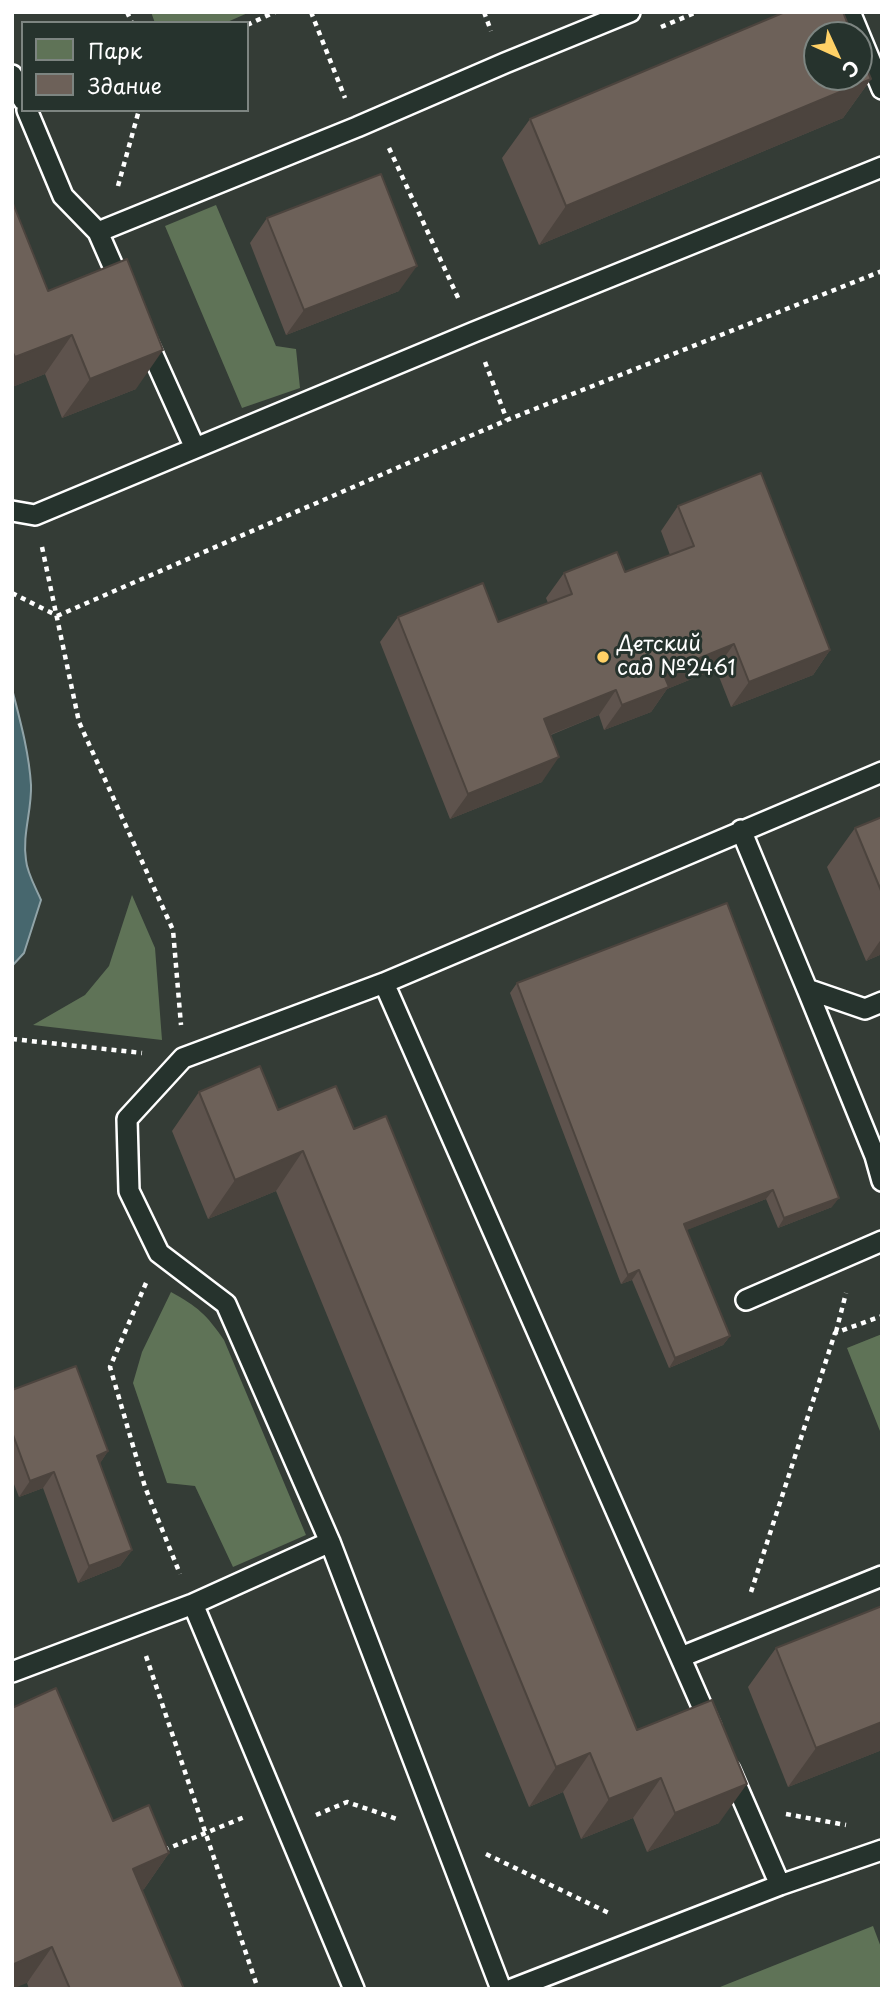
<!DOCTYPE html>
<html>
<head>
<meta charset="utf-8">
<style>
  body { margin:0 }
  #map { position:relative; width:894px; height:2001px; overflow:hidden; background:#343c36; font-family:"Playpen Sans",sans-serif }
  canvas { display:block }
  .frame { position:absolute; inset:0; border:14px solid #fff; pointer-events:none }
  .legend { position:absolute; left:21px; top:21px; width:228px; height:91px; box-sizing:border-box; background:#26332d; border:2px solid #7d8581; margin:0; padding:9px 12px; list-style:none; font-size:21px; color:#fff }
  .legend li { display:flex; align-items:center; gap:14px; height:35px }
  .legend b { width:35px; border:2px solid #7d8581 }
  .north { position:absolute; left:803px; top:21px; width:70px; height:70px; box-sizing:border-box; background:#26332d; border:2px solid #7d8581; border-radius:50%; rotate:135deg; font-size:19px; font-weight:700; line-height:28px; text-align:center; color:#fff }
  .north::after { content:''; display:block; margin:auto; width:24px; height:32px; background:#ffd166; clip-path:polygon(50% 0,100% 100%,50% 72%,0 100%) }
</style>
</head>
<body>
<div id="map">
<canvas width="894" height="2001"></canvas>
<div class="frame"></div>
<ul class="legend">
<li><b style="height:19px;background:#5f7357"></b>Парк</li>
<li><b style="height:19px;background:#6d6159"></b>Здание</li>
</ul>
<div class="north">С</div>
</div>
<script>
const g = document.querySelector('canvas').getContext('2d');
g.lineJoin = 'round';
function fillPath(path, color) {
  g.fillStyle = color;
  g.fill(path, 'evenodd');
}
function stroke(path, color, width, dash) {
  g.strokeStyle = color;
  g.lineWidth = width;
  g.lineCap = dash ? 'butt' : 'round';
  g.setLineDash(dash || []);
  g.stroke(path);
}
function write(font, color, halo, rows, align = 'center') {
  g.font = font + ' "Playpen Sans",sans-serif';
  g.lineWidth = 6;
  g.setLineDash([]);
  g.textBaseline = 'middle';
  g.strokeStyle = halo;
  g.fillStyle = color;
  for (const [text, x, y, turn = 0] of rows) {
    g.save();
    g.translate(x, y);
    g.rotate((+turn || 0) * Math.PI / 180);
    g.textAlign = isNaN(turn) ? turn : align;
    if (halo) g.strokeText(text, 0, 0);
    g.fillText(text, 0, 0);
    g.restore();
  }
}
fillPath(new Path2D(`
  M151,12H250L225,23H155Z
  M216,205L276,346L296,349L300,388L242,408L165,226Z
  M132,895L155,948L162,1040L33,1025L85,995L109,966Z
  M171,1292C198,1307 206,1314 224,1340L306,1535L233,1567L195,1486L167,1483L133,1383L142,1352Z
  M882,1334V1436L847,1348Z
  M873,1926L882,1950V1989H715Z`), '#5f7357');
const water = new Path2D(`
  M12,689C20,720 29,752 31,785C32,810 22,835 26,860C27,873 36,888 41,900L24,953L12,966Z`);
fillPath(water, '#47676e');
stroke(water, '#91a4a8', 2);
const lane = new Path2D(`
  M850,12L882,89
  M12,75L23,100
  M27,110L63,196L98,232L123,289
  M98,232L357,127L505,63L630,12
  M146,339L195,448
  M12,511L35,515L474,332L882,167
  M741,830L807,989L865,1009L882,1002
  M384,983L711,1727
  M807,989L875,1156L882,1181
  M746,1300L882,1241
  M330,1542L226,1304L159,1253L129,1191L127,1119L183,1058L384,983L882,772
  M193,1604L354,1989
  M681,1657L882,1576
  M12,1672L193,1604L330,1542L501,1989
  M730,1770L780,1885
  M512,1989L780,1885L882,1850`);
stroke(lane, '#fff', 24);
stroke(new Path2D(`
  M127,12L132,23
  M311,12L345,98
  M484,12L491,31
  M247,25L275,12
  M661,27L697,12
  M389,148L460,302
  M118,186L139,110
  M485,362L507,420
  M42,547L79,722L173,930L181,1025
  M12,593L56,615
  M57,616L507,420L882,271
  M12,1039L142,1053
  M146,1283L110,1367L145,1487L180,1574
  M836,1332L846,1293
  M751,1592L835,1333L882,1316
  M146,1656L258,1989
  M786,1814L846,1825
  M316,1815L347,1802L400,1820
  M164,1850L247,1816
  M486,1854L611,1914`), '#fff', 4.5, [5, 5]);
stroke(lane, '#26332d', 19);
fillPath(new Path2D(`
  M871,79L843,118L539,245L502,158L530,119Z
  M12,201L48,291L136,389L62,418L45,374L12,387Z
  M267,218L399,291L286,335L250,243Z
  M678,506L830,650L813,675L731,707L716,669L667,689L651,712L604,730L599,715L551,735L542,782L450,819L380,642L398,617L498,622L548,603L546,598L564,573L625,572L670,555L661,531Z
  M882,817V954L866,961L827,867L855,828Z
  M517,983L832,1207L778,1228L766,1199L686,1230L730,1336L723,1345L669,1368L632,1280L621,1284L510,993Z
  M199,1092L278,1110L354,1129L637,1730L719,1823L647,1852L633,1818L581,1839L563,1792L529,1807L276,1191L208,1219L172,1131Z
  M12,1390L108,1451L100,1463L132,1550L120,1566L78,1583L43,1488L19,1497L12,1479Z
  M882,1606V1750L788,1787L748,1687L776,1648Z
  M113,1821L169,1853L144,1889L142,1890L184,1989H29L27,1983Z`), '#5e534d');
fillPath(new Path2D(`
  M871,79L843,118L539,245L566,206Z
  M417,266L399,291L286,335L304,310Z
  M72,335L45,374L12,387V361L15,357Z
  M163,350L136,389L62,418L90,379Z
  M734,644L716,669L667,689L651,712L604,730L622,705L663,673Z
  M830,650L813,675L731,707L749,682Z
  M616,690L599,715L527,744L544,719Z
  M559,757L542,782L450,819L468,794Z
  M882,938V954L866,961Z
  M303,1151L276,1191L208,1219L235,1180Z
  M773,1190L766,1199L677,1234L684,1224Z
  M839,1198L832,1207L778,1228L784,1218Z
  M639,1270L632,1280L621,1284L628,1275Z
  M730,1336L723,1345L669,1368L675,1358Z
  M108,1451L97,1468V1456Z
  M54,1472L43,1488L19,1497L30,1481Z
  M132,1550L120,1566L78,1583L89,1566Z
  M882,1722V1750L788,1787L816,1748Z
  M590,1753L563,1792L529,1807L556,1767Z
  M661,1778L633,1818L581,1839L609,1799Z
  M747,1784L719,1823L647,1852L675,1813Z
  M169,1853L144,1889L108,1904L133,1869Z
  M52,1947L27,1983L12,1989V1965Z`), '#4c443e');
const building = new Path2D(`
  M785,12H843L852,35H817V77H859V51L871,79L566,206L530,119Z
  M381,174L417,266L304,310L267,218Z
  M12,201L48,291L127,259L163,350L90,379L72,335L15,357L12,351Z
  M761,473L830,650L749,682L734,644L663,673L669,687L622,705L616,690L544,719L559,757L468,794L398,617L483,583L498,622L572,594L564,573L617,552L625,572L694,546L678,506Z
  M882,817V893L855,828Z
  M727,903L839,1198L784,1218L773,1190L684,1224L730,1336L675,1358L639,1270L628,1275L517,983Z
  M260,1066L278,1110L336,1086L354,1129L386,1116L637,1730L712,1700L747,1784L675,1813L661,1778L609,1799L590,1753L556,1767L303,1151L235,1180L199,1092Z
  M76,1366L108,1451L97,1456L132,1550L89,1566L54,1472L30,1481L12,1432V1390Z
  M882,1606V1722L816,1748L776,1648Z
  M56,1688L113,1821L149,1805L169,1853L133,1869L184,1989H70L52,1947L12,1965V1708Z`);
fillPath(building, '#6d6159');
stroke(building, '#4c443e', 2);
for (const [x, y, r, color] of [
  [603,657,7,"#ffd166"]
]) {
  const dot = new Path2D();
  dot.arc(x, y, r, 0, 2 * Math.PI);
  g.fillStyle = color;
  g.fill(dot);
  stroke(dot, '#26332d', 2.5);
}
write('21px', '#fff', '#26332d', [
  ["Детский",617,645],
  ["сад №2461",617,669]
], 'left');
</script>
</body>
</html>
